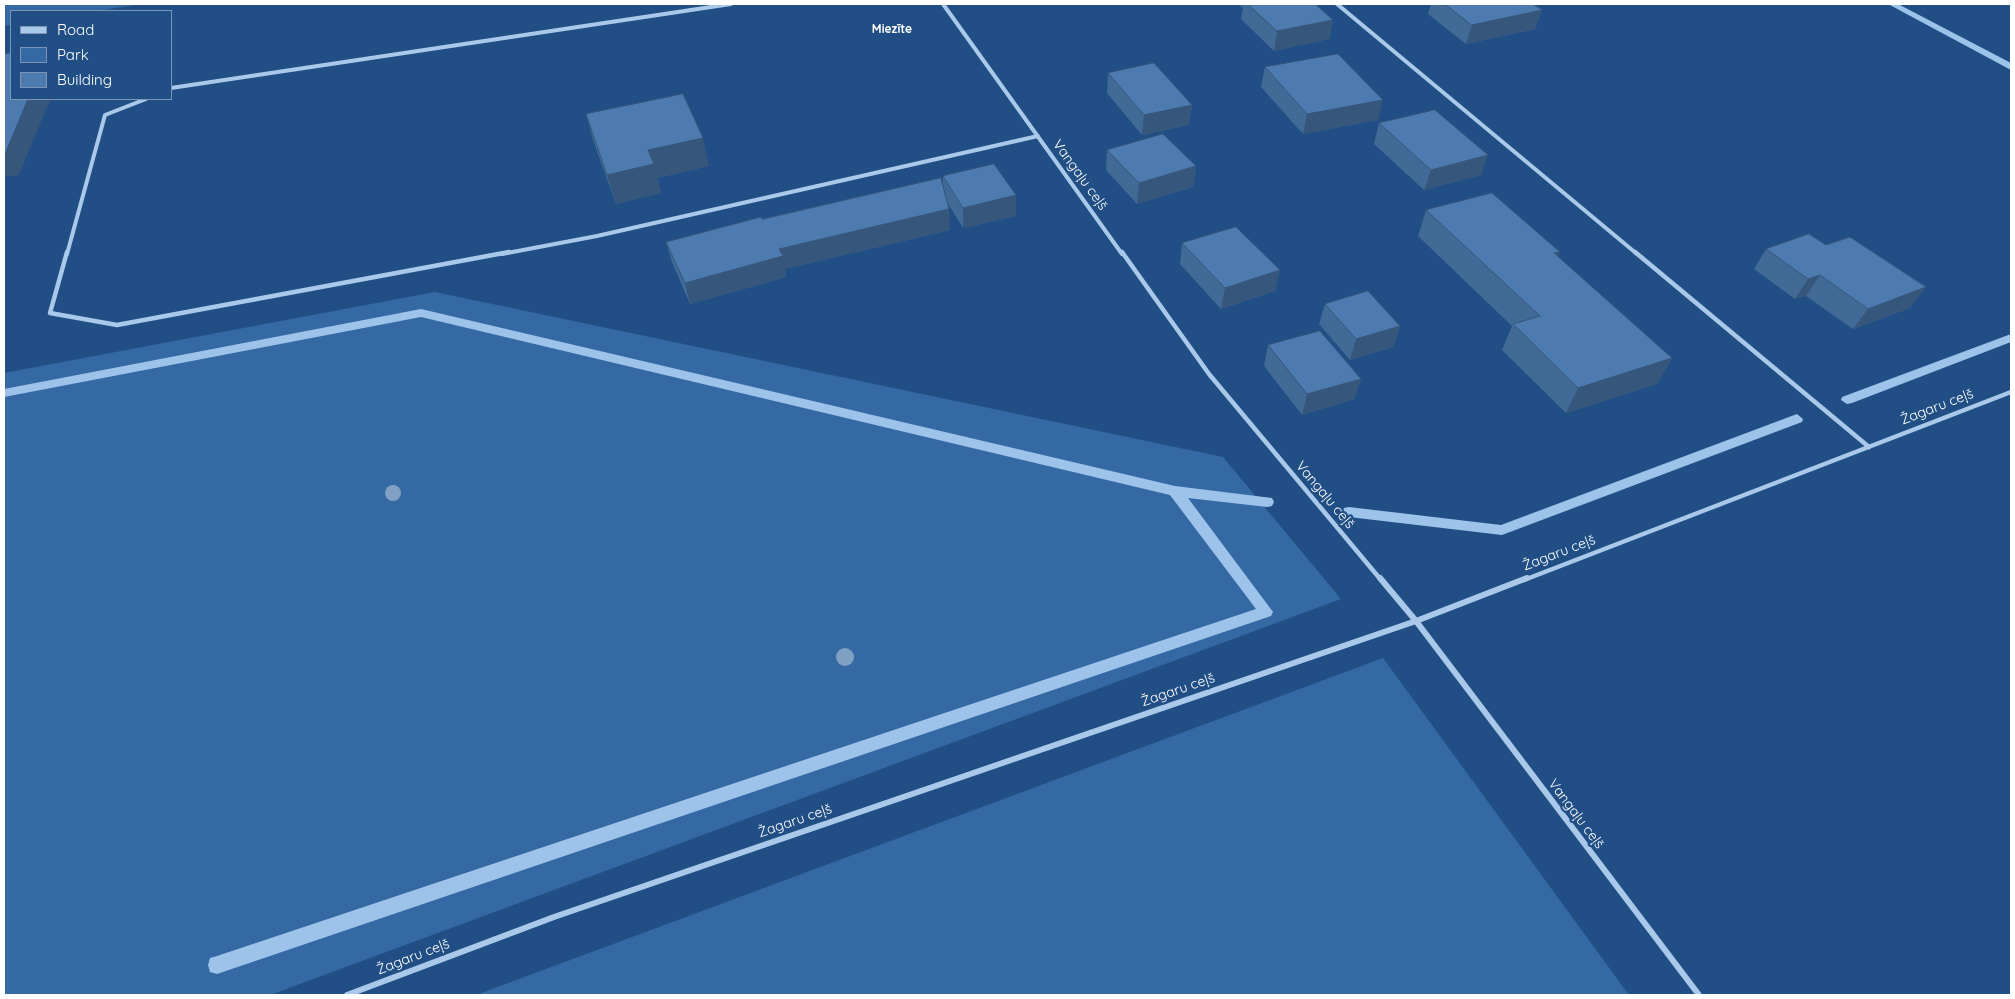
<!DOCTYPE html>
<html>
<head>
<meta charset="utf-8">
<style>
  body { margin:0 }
  #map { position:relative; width:2015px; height:999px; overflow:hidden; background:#214f85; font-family:Quicksand,sans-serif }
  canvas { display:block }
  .frame { position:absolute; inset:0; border:5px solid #fff; pointer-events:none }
  .legend { position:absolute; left:10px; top:10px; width:162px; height:90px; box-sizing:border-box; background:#214f85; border:1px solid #7a95b6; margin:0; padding:6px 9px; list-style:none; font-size:15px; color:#fff }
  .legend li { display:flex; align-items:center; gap:10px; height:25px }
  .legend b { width:25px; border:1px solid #7a95b6 }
</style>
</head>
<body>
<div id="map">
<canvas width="2015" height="999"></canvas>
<div class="frame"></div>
<ul class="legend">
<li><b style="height:6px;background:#aac8e9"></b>Road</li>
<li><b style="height:14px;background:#3469a3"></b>Park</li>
<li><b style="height:14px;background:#4d7bb0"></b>Building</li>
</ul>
</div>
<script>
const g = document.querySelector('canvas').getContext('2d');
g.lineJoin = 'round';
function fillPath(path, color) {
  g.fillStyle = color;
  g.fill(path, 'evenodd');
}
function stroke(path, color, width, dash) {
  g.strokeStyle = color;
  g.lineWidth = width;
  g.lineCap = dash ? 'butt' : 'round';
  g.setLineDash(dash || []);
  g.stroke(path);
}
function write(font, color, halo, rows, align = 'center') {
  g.font = font + ' Quicksand,sans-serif';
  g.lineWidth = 4.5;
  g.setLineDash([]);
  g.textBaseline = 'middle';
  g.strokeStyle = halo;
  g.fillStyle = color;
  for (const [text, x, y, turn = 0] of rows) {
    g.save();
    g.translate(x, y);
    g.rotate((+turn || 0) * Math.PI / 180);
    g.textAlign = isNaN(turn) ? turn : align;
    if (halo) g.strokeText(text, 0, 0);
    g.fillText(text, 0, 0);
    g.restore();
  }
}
fillPath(new Path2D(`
  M4,4H142L96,11H11V25L4,26Z
  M435,292L1223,457L1341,599L270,995H4V373Z
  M1383,658L1629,995H476Z`), '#3469a3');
fillPath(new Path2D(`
  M1888,4H1898L2011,63V70Z
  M421,309L1175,486L1272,498L1274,502L1272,506L1267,507L1188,498L1273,612L1271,616L217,974L210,972L208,965L210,958L217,956L1256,609L1170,495L421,317L4,397V389Z
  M2011,334V342L1852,403L1847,404L1841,400L1842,397Z
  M1797,414L1803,419L1802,422L1502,535L1349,517L1344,516L1342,512L1344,508L1349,507L1501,525Z`), '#9dc3eb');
stroke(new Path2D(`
  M943,4L1122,254
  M1337,4L1637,254
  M171,88L731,4
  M67,254L105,115L146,99
  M502,254L597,236L1038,136`), '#aac8e9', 4);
stroke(new Path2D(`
  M67,252L50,313L117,325L509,252
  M1122,252L1209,374L1381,580
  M1635,252L1869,447
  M1524,580L2011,392`), '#aac8e9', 4.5);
stroke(new Path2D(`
  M1380,578L1416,621L1699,995
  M347,995L554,917L1416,621L1527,578`), '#aac8e9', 6);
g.fillStyle = '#80a0c4';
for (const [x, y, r] of [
  [393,493,8],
  [845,657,9]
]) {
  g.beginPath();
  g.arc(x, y, r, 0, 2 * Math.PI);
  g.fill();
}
fillPath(new Path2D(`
  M1239,4H1315L1333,20L1329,39L1274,51L1241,19L1243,8Z
  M1431,4H1533L1542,10L1535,29L1466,44L1428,14Z
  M1265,67L1378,120L1303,134L1261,87Z
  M1108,73L1192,105L1189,125L1142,135L1107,93Z
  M586,114L709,166L657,178L661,193L616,204L594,143Z
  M1379,123L1481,175L1424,190L1374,144Z
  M1107,150L1196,166L1193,187L1137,204L1106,170Z
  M943,176L1016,195V216L963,228L947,202L950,230L785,269L786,277L690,304L672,262L666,242L943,186Z
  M1426,210L1558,257L1672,358L1657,384L1566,413L1502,350L1512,326L1418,236Z
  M1182,243L1280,270L1275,291L1221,309L1180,264Z
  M1766,249L1910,308L1853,329L1806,296L1795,299L1754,269Z
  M1325,304L1400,326L1393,347L1350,360L1319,324Z
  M1268,345L1361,379L1354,399L1302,415L1264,366Z`), '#426a97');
fillPath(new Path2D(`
  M1542,10L1535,29L1466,44L1472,25Z
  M1333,20L1329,39L1274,51L1277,31Z
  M28,99H51L45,112L19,175L4,177V154Z
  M1383,100L1378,120L1303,134L1307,114Z
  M1192,105L1189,125L1142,135L1144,115Z
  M703,138L709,166L657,178L661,193L616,204L607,175L648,150Z
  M1488,155L1481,175L1424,190L1431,170Z
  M1196,166L1193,187L1137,204L1139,183Z
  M1016,195V216L963,228V208Z
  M949,209L950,230L785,269L786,277L690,304L685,283L779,249Z
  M1560,252L1549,277L1554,253Z
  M1280,270L1275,291L1221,309L1225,288Z
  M1820,275L1806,296L1795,299L1808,279Z
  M1926,287L1910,308L1853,329L1868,309Z
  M1400,326L1393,347L1350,360L1356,339Z
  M1672,358L1657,384L1566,413L1578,388Z
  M1361,379L1354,399L1302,415L1307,394Z`), '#36567b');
const building = new Path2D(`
  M1248,4H1315L1333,20L1277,31Z
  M1445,4H1533L1542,10L1472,25Z
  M11,53V99H28L5,154H4V54Z
  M1338,54L1383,100L1307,114L1265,67Z
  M1154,63L1192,105L1144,115L1108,73Z
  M683,94L703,138L648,150L654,164L607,175L586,114Z
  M1435,110L1488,155L1431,170L1379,123Z
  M1163,134L1196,166L1139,183L1107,150Z
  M994,164L1016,195L963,208L943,176Z
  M941,178L949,209L779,249L783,256L685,283L666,242L761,217L762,219Z
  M1492,193L1560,252L1554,253L1672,358L1578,388L1513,324L1540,316L1426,210Z
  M1236,227L1280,270L1225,288L1182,243Z
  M1809,234L1826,245L1850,237L1926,287L1868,309L1820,275L1808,279L1766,249Z
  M1368,291L1400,326L1356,339L1325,304Z
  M1320,331L1361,379L1307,394L1268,345Z`);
fillPath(building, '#4d7bb0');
stroke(building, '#36567b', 1);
write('bold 12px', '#fff', '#214f85', [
  ["Miezīte",892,29]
]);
write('14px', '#fff', '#214f85', [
  ["Vangaļu ceļš",1080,175,54],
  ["Žagaru ceļš",1937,407,-21],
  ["Vangaļu ceļš",1325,495,50],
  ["Žagaru ceļš",1559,553,-21],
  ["Žagaru ceļš",1178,690,-19],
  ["Vangaļu ceļš",1576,814,53],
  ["Žagaru ceļš",795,821,-19],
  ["Žagaru ceļš",413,957,-21]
]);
</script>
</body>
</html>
